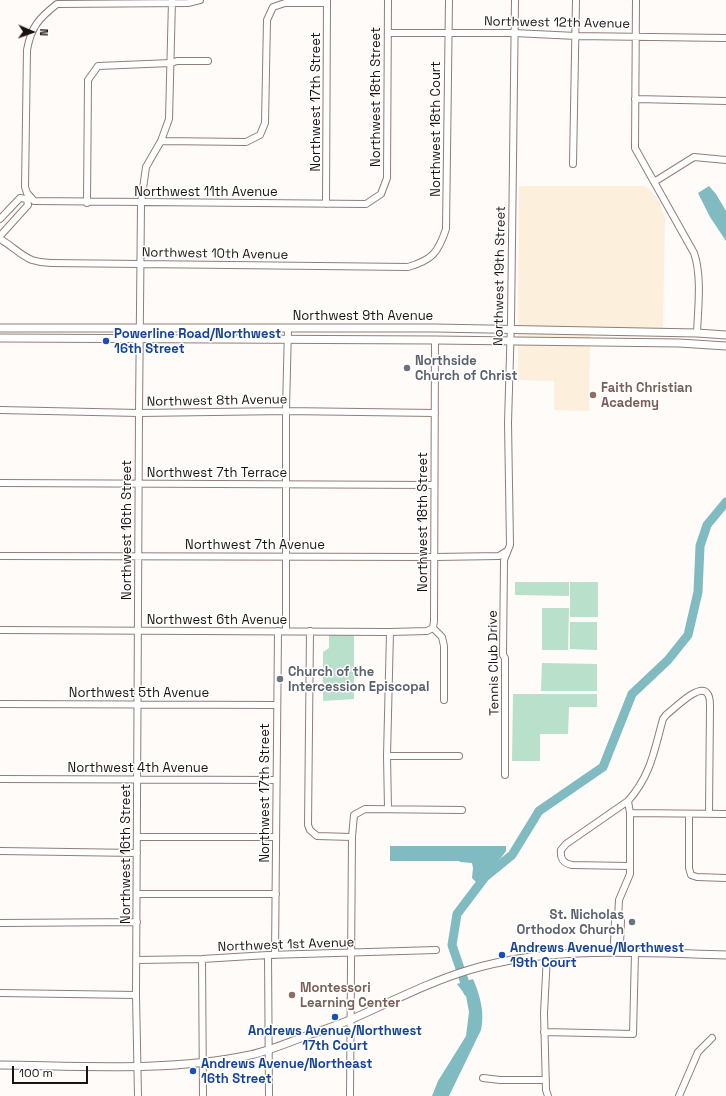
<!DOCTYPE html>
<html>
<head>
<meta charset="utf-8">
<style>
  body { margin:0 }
  #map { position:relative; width:726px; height:1096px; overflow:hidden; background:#fffbf9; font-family:"Space Grotesk",sans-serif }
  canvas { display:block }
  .north { position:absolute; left:12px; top:12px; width:40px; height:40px; -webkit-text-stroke:3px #fff; paint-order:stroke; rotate:92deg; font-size:11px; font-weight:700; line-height:16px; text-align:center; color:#1a1311 }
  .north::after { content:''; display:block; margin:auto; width:14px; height:18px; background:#1a1311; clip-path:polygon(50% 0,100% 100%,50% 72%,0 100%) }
  .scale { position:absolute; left:12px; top:1066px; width:76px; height:18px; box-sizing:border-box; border:2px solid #1a1311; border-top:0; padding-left:5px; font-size:12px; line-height:14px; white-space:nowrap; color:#1a1311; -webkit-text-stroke:3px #fff; paint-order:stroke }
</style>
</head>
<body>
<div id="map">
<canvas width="726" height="1096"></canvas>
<div class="north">N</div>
<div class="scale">100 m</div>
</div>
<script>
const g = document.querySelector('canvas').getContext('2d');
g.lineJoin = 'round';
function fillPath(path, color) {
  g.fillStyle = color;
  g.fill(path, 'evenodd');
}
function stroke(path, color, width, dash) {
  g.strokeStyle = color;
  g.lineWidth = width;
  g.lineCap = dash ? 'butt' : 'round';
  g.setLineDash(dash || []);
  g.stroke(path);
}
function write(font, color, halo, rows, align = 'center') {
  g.font = font + ' "Space Grotesk",sans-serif';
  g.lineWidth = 3;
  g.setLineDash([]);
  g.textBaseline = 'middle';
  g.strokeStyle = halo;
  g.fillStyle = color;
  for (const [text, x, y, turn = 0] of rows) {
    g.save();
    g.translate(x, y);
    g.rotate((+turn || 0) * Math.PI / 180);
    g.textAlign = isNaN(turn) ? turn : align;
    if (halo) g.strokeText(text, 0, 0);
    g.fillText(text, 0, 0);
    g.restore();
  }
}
fillPath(new Path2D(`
  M519,186H646L657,198L665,216L663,328L590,327L589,411L554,410V381L518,380Z`), '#fcf0dc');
fillPath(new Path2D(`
  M515,582H569V596L515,595Z
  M570,582H598V617H570Z
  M542,608H569L568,650H542Z
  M570,622H597V650L570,649Z
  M329,634H354V699L323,701V652L329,648Z
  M542,663L597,664V691H541Z
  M513,694H597V707H569L568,734H540V761H512Z`), '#b8e0ca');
fillPath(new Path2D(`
  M709,186L716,194L726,211V241L710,217L698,193Z
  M390,846H506V851L501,858L476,882L472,878L473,868L472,863L460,862L459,861H390Z
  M473,979C480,995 485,1013 481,1030L449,1096H432L438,1081L466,1036L469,1012L466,996L457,984Z`), '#7fbbc0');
stroke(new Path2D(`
  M468,992L452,945L457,914L485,877L512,855L539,811L603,767L632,694L668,660L688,635L698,592L700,546L707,525L726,502`), '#7fbbc0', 9);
const minor = new Path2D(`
  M200,0L188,3L57,4C39,18 31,27 27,50L25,187L27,193L34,201L366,204L381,194L387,178L388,0
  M636,0L635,148L694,253C702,275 698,309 697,333
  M388,33H514L576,36L726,38
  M635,99L726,101
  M161,141L246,142L260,135L265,123L267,20L273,7L285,3H327
  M573,164L576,0
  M654,182L694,157L726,160
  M87,203L88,80L98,66L171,63L177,61H208
  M326,204L327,0
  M0,219L20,198L27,199L28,205L0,236
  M0,239C11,245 20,255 32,260C38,262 44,263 51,263L408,267C432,260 438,253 446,229L449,0
  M0,410L139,413L286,411L435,413
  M0,483L434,485
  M0,556L435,557L499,556L507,551
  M433,628L434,621L435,340
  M433,628L442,637L444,646V700
  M0,630L390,632L427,631L433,628
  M286,631V409L288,328
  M310,631L308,825L310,830L317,836L352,837
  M0,704L277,705
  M387,756H459
  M505,775V658L503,655L504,560L510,545L508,423L511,321L515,0
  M0,779L276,780
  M628,801L566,844L561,850C560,859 563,863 572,865L630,866
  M388,809L387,756L390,632
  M630,813L726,814
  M689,814V868L691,875L697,877L726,878
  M137,837H276
  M0,851L137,853
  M137,894H276
  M0,923L137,922
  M617,946L614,943L615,921L618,919
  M617,952V946L620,944L621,921L618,919L619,900L630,874V813L628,801C651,775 654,751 663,719L666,715C674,709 699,683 707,693C710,696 710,701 710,705L709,814
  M268,955L269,1096
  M275,955L278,631
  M547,955L544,1013L546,1090L548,1096
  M202,959L203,1096
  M137,960L202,959L268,955L436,950
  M0,993L136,995
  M544,1032L633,1034L635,953
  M483,1078L500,1080H546
  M138,1096L136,995L139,413L141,203L146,167L161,141L169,119L172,0
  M350,1096L352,837L354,815L365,809L462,810
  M679,1096L698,1052L712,1038`);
const major = new Path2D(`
  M0,328H435L697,333L726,335
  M0,338L435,340L679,343L726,346
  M0,1065C83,1066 168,1072 250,1055C268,1051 285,1044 303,1037C319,1031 336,1026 352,1019C391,1002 429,982 469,970C551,945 642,953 726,955`);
stroke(minor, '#907e78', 8);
stroke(major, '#907e78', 9);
stroke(minor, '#fff', 6);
stroke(major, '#fff', 7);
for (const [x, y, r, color] of [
  [106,341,4,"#1a4fb4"],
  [407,368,4,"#6b7280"],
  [593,395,4,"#8d6e63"],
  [280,679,4,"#6b7280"],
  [632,922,4,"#6b7280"],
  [502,955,4,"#1a4fb4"],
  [292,995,4,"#8d6e63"],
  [335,1017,4,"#1a4fb4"],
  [193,1071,4,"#1a4fb4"]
]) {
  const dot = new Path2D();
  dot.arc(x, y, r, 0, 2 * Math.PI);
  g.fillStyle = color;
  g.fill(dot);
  stroke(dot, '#fff', 1.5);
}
write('13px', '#1a1311', '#fff', [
  ["Northwest 12th Avenue",557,23,1],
  ["Northwest 18th Street",376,97,-90],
  ["Northwest 17th Street",316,102,-90],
  ["Northwest 18th Court",436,129,-90],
  ["Northwest 11th Avenue",206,192],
  ["Northwest 10th Avenue",215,254,1],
  ["Northwest 19th Street",500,276,-89],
  ["Northwest 9th Avenue",363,316],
  ["Northwest 8th Avenue",217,401,-1],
  ["Northwest 7th Terrace",217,473],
  ["Northwest 18th Street",423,522,-90],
  ["Northwest 16th Street",127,530,-90],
  ["Northwest 7th Avenue",255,545],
  ["Northwest 6th Avenue",217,620],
  ["Tennis Club Drive",494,663,-91],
  ["Northwest 5th Avenue",139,693],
  ["Northwest 4th Avenue",138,768],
  ["Northwest 17th Street",265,793,-90],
  ["Northwest 16th Street",126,854,-90],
  ["Northwest 1st Avenue",286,945,-2]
]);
write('bold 13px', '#164399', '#fff', [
  ["Powerline Road/Northwest",114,334],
  ["16th Street",114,349],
  ["Andrews Avenue/Northwest",510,948],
  ["19th Court",510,963],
  ["Andrews Avenue/Northwest",335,1031,"center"],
  ["17th Court",335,1046,"center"],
  ["Andrews Avenue/Northeast",201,1064],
  ["16th Street",201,1079]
], 'left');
write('bold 13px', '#5b616d', '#fff', [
  ["Northside",415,361],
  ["Church of Christ",415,376],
  ["Church of the",288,672],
  ["Intercession Episcopal",288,687],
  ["St. Nicholas",624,915,"right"],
  ["Orthodox Church",624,930,"right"]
], 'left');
write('bold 13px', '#785e54', '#fff', [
  ["Faith Christian",601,388],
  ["Academy",601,403],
  ["Montessori",300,988],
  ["Learning Center",300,1003]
], 'left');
</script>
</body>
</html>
